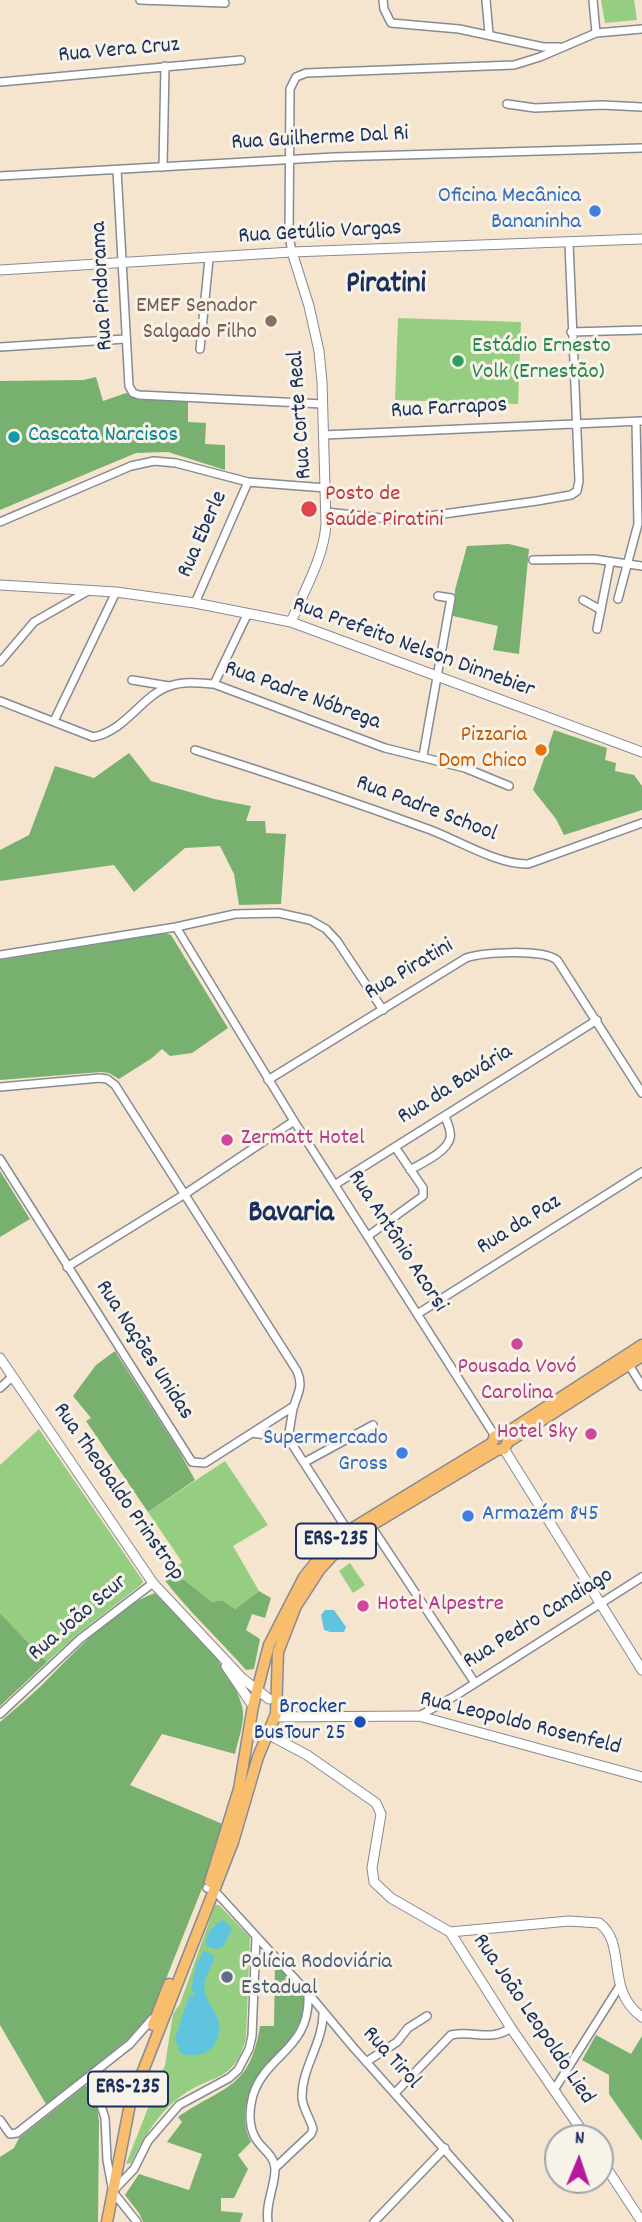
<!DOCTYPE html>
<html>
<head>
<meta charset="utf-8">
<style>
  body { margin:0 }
  #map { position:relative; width:642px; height:2222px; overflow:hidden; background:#f5e4ce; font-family:Dekko,sans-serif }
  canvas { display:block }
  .north { position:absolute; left:544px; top:2124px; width:70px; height:70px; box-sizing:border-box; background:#f7f3e8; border:2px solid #9fa5b1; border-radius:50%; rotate:2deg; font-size:19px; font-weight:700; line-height:28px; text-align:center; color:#1b2f5e }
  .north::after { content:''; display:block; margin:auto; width:24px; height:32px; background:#b5179e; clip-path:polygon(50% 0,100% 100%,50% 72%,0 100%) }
</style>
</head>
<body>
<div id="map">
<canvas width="642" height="2222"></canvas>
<div class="north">N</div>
</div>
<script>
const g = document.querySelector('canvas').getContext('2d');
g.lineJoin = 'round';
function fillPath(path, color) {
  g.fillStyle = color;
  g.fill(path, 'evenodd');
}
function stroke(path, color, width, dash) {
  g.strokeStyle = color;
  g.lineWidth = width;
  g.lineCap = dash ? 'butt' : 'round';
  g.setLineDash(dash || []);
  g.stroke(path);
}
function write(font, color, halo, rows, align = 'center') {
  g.font = font + ' Dekko,sans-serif';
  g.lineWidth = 6;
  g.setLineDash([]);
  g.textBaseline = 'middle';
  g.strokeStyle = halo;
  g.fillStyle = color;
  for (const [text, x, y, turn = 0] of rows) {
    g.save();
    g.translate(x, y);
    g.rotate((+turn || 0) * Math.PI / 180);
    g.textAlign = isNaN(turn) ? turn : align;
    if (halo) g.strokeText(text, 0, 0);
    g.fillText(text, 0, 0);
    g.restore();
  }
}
fillPath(new Path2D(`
  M601,0H634L637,20L605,23Z
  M398,318L521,322L518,404L395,400Z
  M39,1429L143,1581L142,1584L79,1633L47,1662L0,1613V1465Z
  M225,1461L268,1525L233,1546L259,1591L235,1609L222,1600L212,1602L173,1571L182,1562L148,1512Z
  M350,1563L365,1585L353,1593L339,1571Z
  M215,1905H219L250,1937L246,2038C234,2082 216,2073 184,2094C160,2110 144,2137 131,2163L126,2164L165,2065L173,2014L180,2004Z`), '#96ce81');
fillPath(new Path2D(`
  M96,377L103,401L126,393L142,398L188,401V422L206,423L205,444L225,445V470L168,452L136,453L0,510V381L83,380Z
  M509,544L529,549L519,654L493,650L498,626L453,616L455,590L467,546Z
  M554,730L607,748L605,760L616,763L615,771L634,775L642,786V810L564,835L556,819L533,790Z
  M129,753L151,781L214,799L251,806L246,821H265L266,833L286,834L281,904L239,905L234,874L220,846L185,848L134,892L114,865L0,881V850L29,835L55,766L94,778Z
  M165,933L171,935L228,1028L192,1053L170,1056L162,1049L152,1058L119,1079L109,1073L101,1072L0,1080V960Z
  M0,1171L30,1219L0,1237Z
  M115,1351L179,1451L195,1480L148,1512L86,1421L91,1418L73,1396L96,1365Z
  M173,1571L212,1602L222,1600L235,1609L259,1591L271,1598L265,1618L252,1614L246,1630L260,1639L254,1669L246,1670C219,1639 188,1611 163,1578Z
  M155,1593C185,1624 230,1662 242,1706C246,1720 238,1740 235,1754L162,1734L130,1785L225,1825L203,1886L152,2014L139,2030L47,2106L0,2025V1722C14,1710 28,1698 41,1686C71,1656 115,1607 155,1593Z
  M0,1613L47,1662L0,1706Z
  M275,1964C283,1972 296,1982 302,1992C317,2019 269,2064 254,2082C245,2102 241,2122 251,2142L238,2155L248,2169L234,2198H221V2211L243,2213L240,2222H143L139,2213L125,2195L139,2174L189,2190L202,2154L167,2142L182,2122L178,2117C225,2085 250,2089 260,2026H274Z
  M596,2035L631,2054L642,2036V2141L609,2094V2075L582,2060Z
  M86,2085L97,2108L99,2121L98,2222H0V2157L14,2148L19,2138Z`), '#78b16f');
fillPath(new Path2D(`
  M325,1610H334L346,1627L344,1632H330L324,1630L321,1615Z
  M222,1920L227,1922L232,1930L223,1947L216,1949L206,1946C204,1935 213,1926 222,1920Z
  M203,1951L214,1955C213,1968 202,1979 205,1992C207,2003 217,2012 219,2023C222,2048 202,2061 180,2053L175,2038L189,1996H193L195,1994L191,1990L197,1961H199Z`), '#61c4df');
const minor = new Path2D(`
  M140,0L225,3
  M383,0L384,9L391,23L459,29L543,47H559
  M486,0L489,34
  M593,0L596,33
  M0,82L241,60
  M507,104L535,108L602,105L642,107
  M163,167L165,66
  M117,170L129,386L133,393L139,395L323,404
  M0,176L334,157L642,148
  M292,252L289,236L290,89L296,77L306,73L514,65L540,57L596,33L642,29
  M571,332L642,330
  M0,347L125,339
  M200,349L209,259
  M324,435L642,421
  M326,512L400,520L537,501L571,495L577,491L579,481L569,243
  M0,522L131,466L154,461L176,463L248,482L326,488
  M533,560L594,559L642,566
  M618,599L638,524L636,421
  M583,600L601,610
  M195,603L248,482
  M597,629L610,563
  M0,662L34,622L88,591
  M132,680L169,686
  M214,684L247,615
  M0,701L93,737C126,731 142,695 170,686C184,681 200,683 214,684L385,748L465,768L509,786
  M54,721L116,592
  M195,750C274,775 351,801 428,829C458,840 498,865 528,864L642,823
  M423,756L451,598L438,596
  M176,927L294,1121L495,1436
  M0,955L176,927L235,914L279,913L310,920L326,929L337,941L383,1010
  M268,1080L466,958C484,952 542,949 557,960L642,1093
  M0,1087L100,1078L107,1079L115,1085L297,1371C304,1387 297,1394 293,1409C291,1419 290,1429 288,1438
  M0,1159L192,1462L205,1463L294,1406
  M410,1170C422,1163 447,1152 450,1138C452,1131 447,1123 445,1116
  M336,1184L597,1020
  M368,1236L423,1196V1188L395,1147
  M67,1267L185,1194L294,1121
  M419,1313L642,1172
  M629,1365L642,1386
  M0,1388L12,1377
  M252,1433L288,1438L348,1531
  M305,1462L373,1425
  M371,1526L475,1683
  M0,1714L80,1639L153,1583
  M419,1716L455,1696L642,1577
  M207,1888L214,1890L308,1993L353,2047L509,2222
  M366,2062L397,2042L408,2028L427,2016
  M91,2076L105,2118L107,2160L113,2192L137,2222
  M554,2090L619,1987
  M395,2093L451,2035C474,2030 490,2042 511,2028
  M0,2120L10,2134L17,2133L130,2044L152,2019
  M275,2168L311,2134L313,2129C310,2118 303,2109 302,2098C301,2068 324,2042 323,2012
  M113,2191L134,2169L148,2141L179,2105L229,2078L238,2070L249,2049L252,2036L256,1937
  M268,2222C265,2203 275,2187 275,2169C275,2157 264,2150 258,2142C248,2129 249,2110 253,2095C266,2054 311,2049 308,1994
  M374,2222L445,2148`);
const tertiary = new Path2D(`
  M0,270L292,252L642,239
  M0,585L116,592L195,603L291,622L642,752
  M291,622C304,591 324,557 326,524L322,382L319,351L309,306L292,252
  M0,1358L153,1583L242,1678L269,1699
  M504,1449L642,1670
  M226,1666L253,1706
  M274,1717L419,1716L642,1777
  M268,1731L275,1738L307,1755L376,1803L381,1814L372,1868L374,1882L391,1898L450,1932L511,2028L587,2138
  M450,1932L569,1921L599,1923C628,1944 604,1990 642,2017
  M600,2158L642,2222`);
const primary = new Path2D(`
  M210,1882L239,1789L253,1706L269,1645L304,1577L325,1551L348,1531L492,1443L495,1436L503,1435L642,1345
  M153,2025L169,1984
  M107,2222L130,2104L233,1842L258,1757L276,1714L278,1652L296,1606L320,1569L343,1544L362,1531L497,1450L504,1449L508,1442L642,1356`);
stroke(minor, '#888a96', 10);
stroke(tertiary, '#888a96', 11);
stroke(primary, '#888a96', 13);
stroke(minor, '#fff', 7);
stroke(tertiary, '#fff', 9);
stroke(primary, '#f9be6d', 10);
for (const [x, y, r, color] of [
  [595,211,7,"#3f7fe0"],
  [271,321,7,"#8d6e63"],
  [458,361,7,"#2e9e5b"],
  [14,437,7,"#0f9aa8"],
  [309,509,9,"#e0444e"],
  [541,750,7,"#e8710a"],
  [227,1140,7,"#d1479c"],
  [517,1344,7,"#d1479c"],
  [591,1434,7,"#d1479c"],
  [402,1453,7,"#3f7fe0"],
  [468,1516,7,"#3f7fe0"],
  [363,1606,7,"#d1479c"],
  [360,1722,7,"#1a4fb4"],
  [227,1977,7,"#5c6f8a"]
]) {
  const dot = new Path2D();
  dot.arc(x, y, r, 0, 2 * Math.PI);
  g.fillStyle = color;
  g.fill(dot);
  stroke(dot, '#f7f3e8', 2.5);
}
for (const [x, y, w] of [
  [336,1541,80],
  [128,2089,80]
]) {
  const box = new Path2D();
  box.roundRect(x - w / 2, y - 17.5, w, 35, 5);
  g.fillStyle = '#f7f3e8';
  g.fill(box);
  stroke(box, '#1b2f5e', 2);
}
write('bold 21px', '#1b2f5e', null, [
  ["ERS-235",336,1541],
  ["ERS-235",128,2089]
]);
write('23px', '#1b2f5e', '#f7f3e8', [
  ["Rua Vera Cruz",119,52,-5],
  ["Rua Guilherme Dal Ri",320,140,-3],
  ["Rua Getúlio Vargas",320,234,-3],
  ["Rua Pindorama",104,286,-93],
  ["Rua Farrapos",449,410,-3],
  ["Rua Corte Real",302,415,-94],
  ["Rua Eberle",204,535,-66],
  ["Rua Prefeito Nelson Dinnebier",413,649,20],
  ["Rua Padre Nóbrega",302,697,20],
  ["Rua Padre School",426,810,21],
  ["Rua Piratini",410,971,-31],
  ["Rua da Bavária",456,1086,-32],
  ["Rua da Paz",520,1226,-32],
  ["Rua Antônio Acorsi",396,1242,57],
  ["Rua Nações Unidas",143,1351,57],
  ["Rua Theobaldo Prinstrop",117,1493,55],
  ["Rua João Scur",79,1619,-40],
  ["Rua Pedro Candiago",539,1620,-32],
  ["Rua Leopoldo Rosenfeld",520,1725,14],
  ["Rua João Leopoldo Lied",532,2020,56],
  ["Rua Tirol",390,2059,48]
]);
write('23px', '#366cbe', '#f7f3e8', [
  ["Oficina Mecânica",581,198],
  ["Bananinha",581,224],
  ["Supermercado",388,1440],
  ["Gross",388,1466],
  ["Armazém 845",482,1516,"left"]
], 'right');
write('23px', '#785e54', '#f7f3e8', [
  ["EMEF Senador",257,308],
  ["Salgado Filho",257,334]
], 'right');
write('23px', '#27864d', '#f7f3e8', [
  ["Estádio Ernesto",472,348],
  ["Volk (Ernestão)",472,374]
], 'left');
write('23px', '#0d838f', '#f7f3e8', [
  ["Cascata Narcisos",28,437]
], 'left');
write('23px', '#be3a42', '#f7f3e8', [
  ["Posto de",325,496],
  ["Saúde Piratini",325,522]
], 'left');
write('23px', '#c56008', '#f7f3e8', [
  ["Pizzaria",527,737],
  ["Dom Chico",527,763]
], 'right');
write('23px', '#b23c85', '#f7f3e8', [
  ["Zermatt Hotel",241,1140],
  ["Pousada Vovó",517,1369,"center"],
  ["Carolina",517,1395,"center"],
  ["Hotel Sky",577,1434,"right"],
  ["Hotel Alpestre",377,1606]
], 'left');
write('23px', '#164399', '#f7f3e8', [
  ["Brocker",346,1709],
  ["BusTour 25",346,1735]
], 'right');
write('23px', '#4e5e75', '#f7f3e8', [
  ["Polícia Rodoviária",241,1964],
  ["Estadual",241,1990]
], 'left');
write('bold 30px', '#1b2f5e', '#f7f3e8', [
  ["Piratini",386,287],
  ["Bavaria",291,1216]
]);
</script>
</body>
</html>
